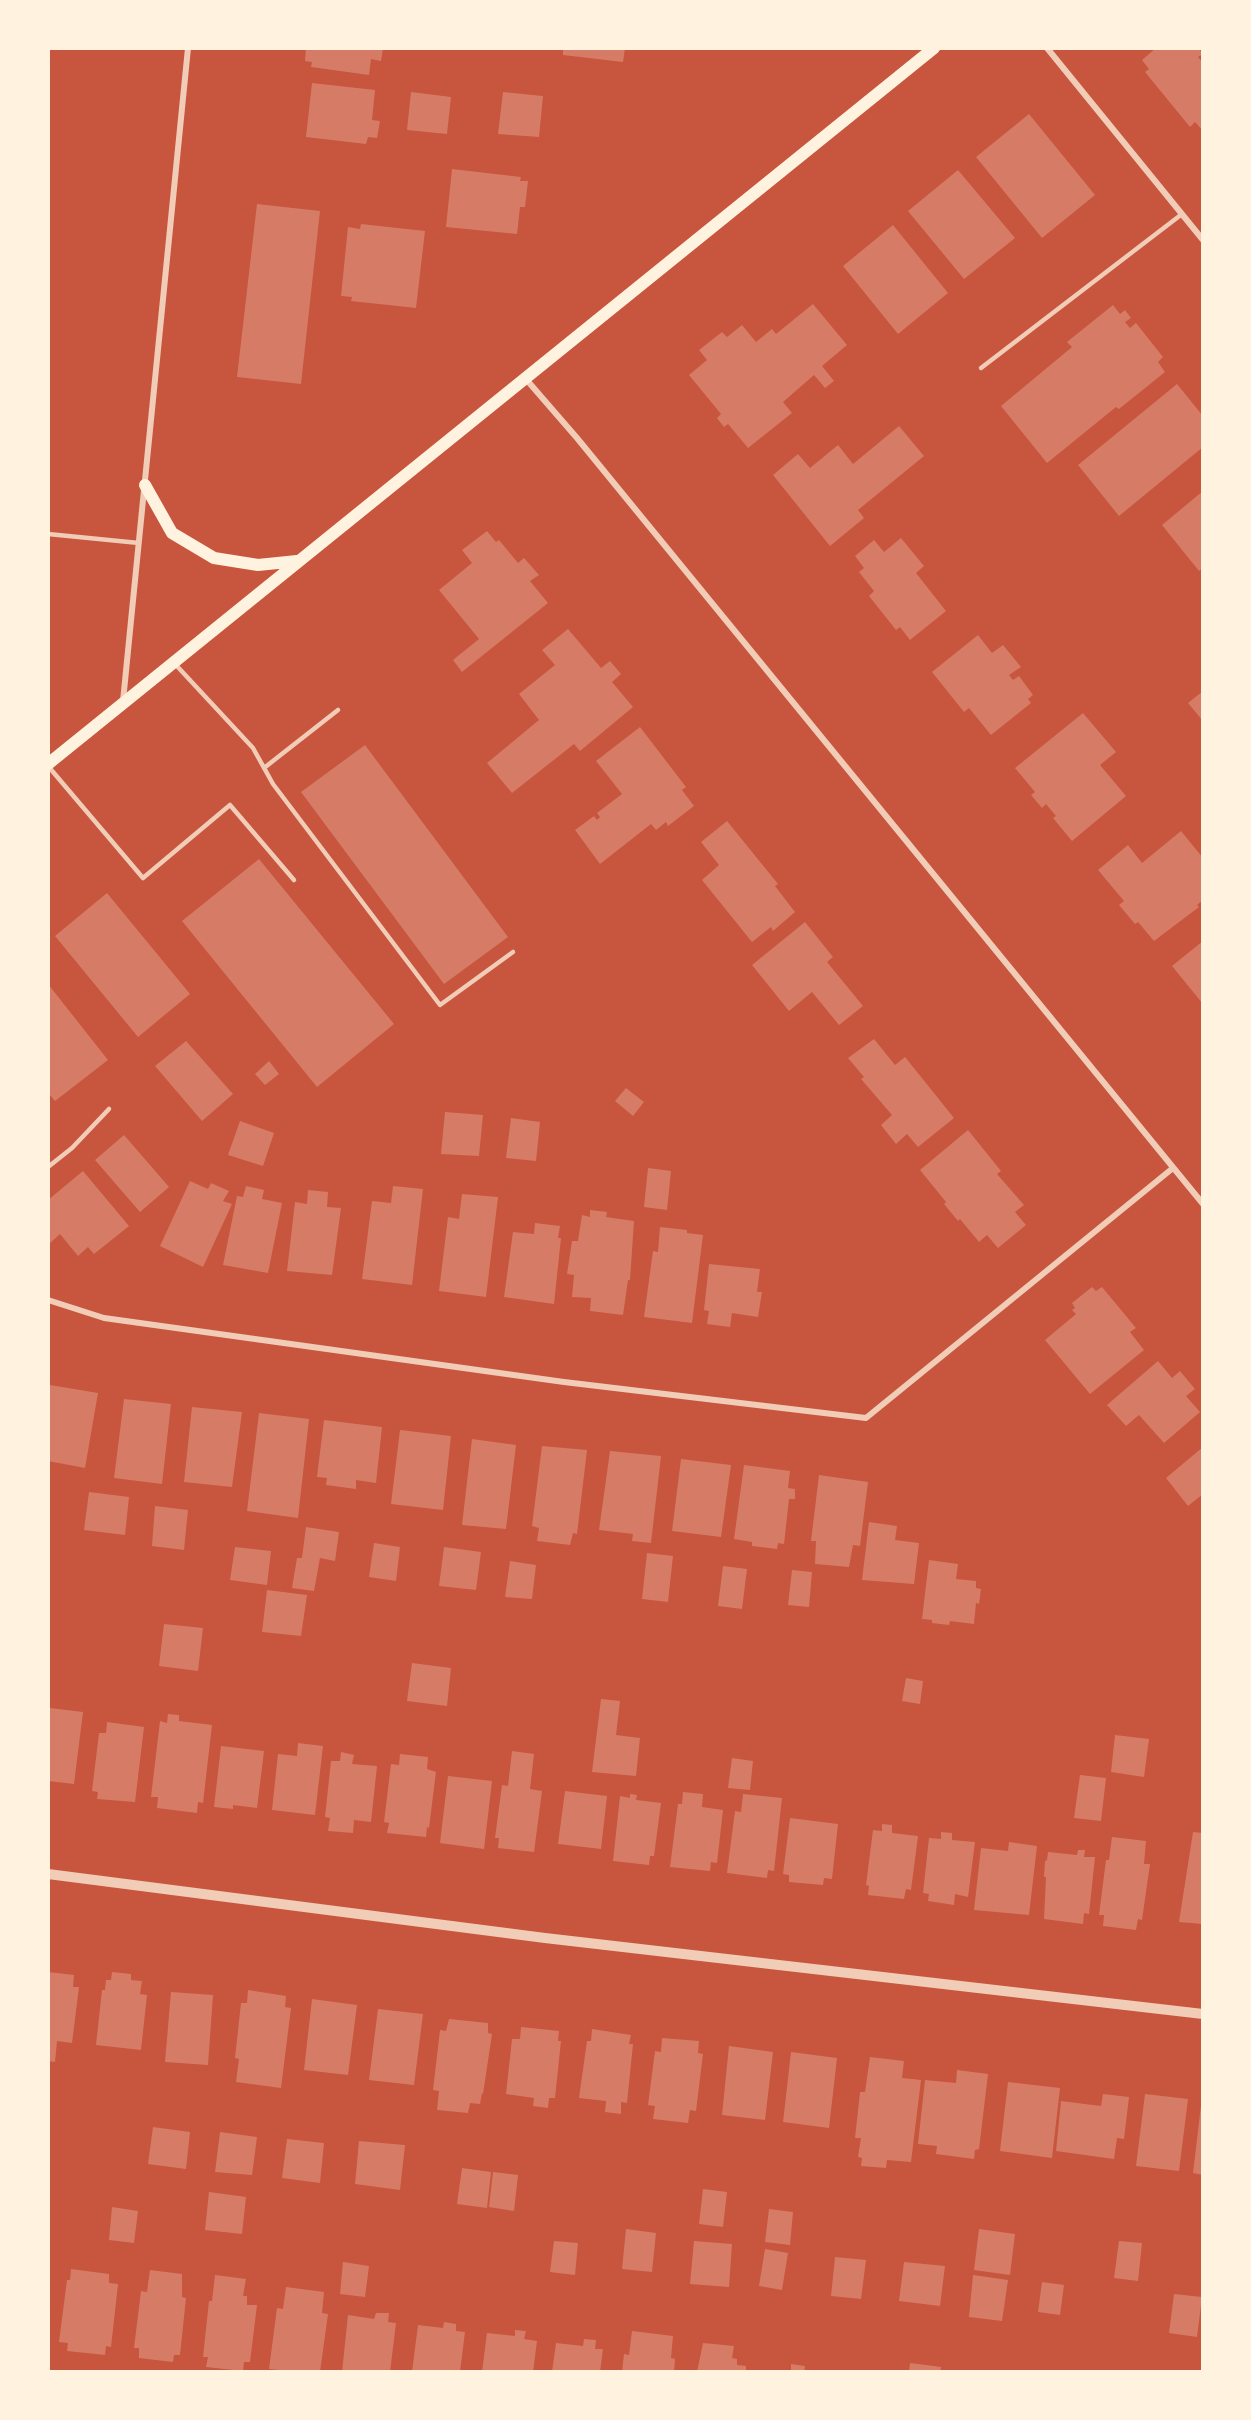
<!DOCTYPE html>
<html>
<head>
<meta charset="utf-8">
<style>
  body { margin:0 }
  #map { position:relative; width:1251px; height:2420px; overflow:hidden; background:#c8553d; font-family:"PT Sans Narrow",sans-serif }
  canvas { display:block }
  .frame { position:absolute; inset:0; border:50px solid #fff3e0; pointer-events:none }
</style>
</head>
<body>
<div id="map">
<canvas width="1251" height="2420"></canvas>
<div class="frame"></div>
</div>
<script>
const g = document.querySelector('canvas').getContext('2d');
g.lineJoin = 'round';
function fillPath(path, color) {
  g.fillStyle = color;
  g.fill(path, 'evenodd');
}
function stroke(path, color, width, dash) {
  g.strokeStyle = color;
  g.lineWidth = width;
  g.lineCap = dash ? 'butt' : 'round';
  g.setLineDash(dash || []);
  g.stroke(path);
}
fillPath(new Path2D(`
  M306,48H383L381,61L371,59L369,75L311,67L312,62L305,61Z
  M563,48H625L623,62L563,55Z
  M1156,48H1198L1203,54L1198,57L1203,63V131L1195,122L1190,127L1145,72L1149,69L1142,60Z
  M312,83L375,90L372,120L380,121L377,138L368,137L366,144L306,137Z
  M411,92L451,97L447,134L407,130Z
  M503,92L543,96L539,137L498,134Z
  M1029,114L1095,195L1042,238L976,157Z
  M452,169L521,177L520,181H528L525,207H520L517,234L446,227Z
  M958,170L1015,238L964,279L908,211Z
  M257,204L320,211L301,384L237,377Z
  M361,224L425,231L416,308L351,301L352,297L341,296L348,227L360,229Z
  M893,225L948,293L898,334L843,266Z
  M813,304L847,345L822,366L834,381L825,388L814,375L783,402L792,413L748,448L728,424L724,427L717,418L721,414L689,375L707,360L699,350L722,332L727,337L742,325L756,342L772,329L776,334Z
  M1113,305L1120,314L1125,310L1131,318L1125,322L1130,328L1136,323L1163,357L1158,362L1165,372L1119,409L1116,407L1047,463L1001,406L1072,347L1067,342Z
  M1177,384L1203,416V447L1119,516L1078,465Z
  M899,426L924,456L858,510L864,518L830,546L773,475L798,454L810,468L838,445L853,464Z
  M1203,491V568L1199,571L1162,525Z
  M487,531L496,542L499,540L518,563L524,558L539,575L530,581L548,603L462,672L453,660L479,639L439,590L472,563L462,550Z
  M901,538L924,566L916,573L946,611L910,640L900,627L896,630L869,596L874,591L859,572L864,568L855,556L874,540L884,552Z
  M568,629L601,668L610,661L621,674L612,682L633,707L580,751L574,744L512,793L487,763L539,720L519,694L555,665L542,650Z
  M978,635L992,653L1003,645L1021,667L1009,675L1013,680L1019,676L1033,695L1028,699L1031,703L991,735L969,708L964,712L932,672Z
  M1203,691V721L1188,703Z
  M1083,713L1116,752L1100,765L1126,796L1072,841L1053,818L1056,816L1046,804L1042,808L1031,795L1035,792L1015,768Z
  M640,727L686,787L682,790L694,806L668,826L666,822L656,830L651,824L600,864L575,830L594,816L597,820L600,817L597,813L622,794L596,761Z
  M365,745L508,937L444,984L301,792Z
  M727,821L778,884L775,886L795,912L773,931L771,927L752,942L702,880L719,865L701,842Z
  M1181,831L1203,858V900L1197,905L1199,907L1154,941L1138,922L1135,924L1119,905L1124,901L1098,870L1128,845L1142,863Z
  M259,859L394,1024L317,1087L182,921Z
  M107,893L190,994L138,1037L55,936Z
  M805,922L833,957L827,962L863,1006L839,1025L812,992L789,1011L752,965Z
  M1203,941V1004L1172,966Z
  M48,984L108,1060L55,1101L48,1093Z
  M874,1039L895,1065L905,1057L954,1118L918,1147L907,1134L896,1144L881,1125L892,1115L861,1079L864,1077L848,1058Z
  M186,1041L233,1094L202,1121L155,1066Z
  M269,1061L279,1074L265,1085L255,1074Z
  M626,1088L644,1102L633,1116L615,1101Z
  M445,1112L483,1115L479,1156L441,1154Z
  M511,1118L540,1122L536,1161L506,1158Z
  M240,1121L274,1133L263,1166L228,1155Z
  M968,1130L1001,1171L997,1174L1024,1205L1015,1212L1026,1225L998,1248L987,1235L979,1242L960,1219L958,1221L944,1204L946,1202L920,1170Z
  M124,1135L169,1187L140,1212L95,1160Z
  M648,1168L671,1171L667,1210L644,1207Z
  M83,1171L129,1226L94,1254L88,1247L78,1256L60,1234L48,1245V1200Z
  M190,1181L208,1189L211,1183L229,1191L223,1201L232,1204L203,1267L160,1246Z
  M246,1186L264,1190L262,1199L282,1203L268,1273L223,1265L237,1196L243,1197Z
  M393,1186L423,1189L412,1285L362,1279L372,1201L391,1203Z
  M308,1190L328,1192L327,1207L341,1208L332,1275L287,1271L295,1202L307,1204Z
  M462,1194L498,1197L486,1297L439,1291L448,1217L459,1219Z
  M590,1210L607,1212L606,1217L634,1221L630,1280H628L623,1315L590,1311L591,1298L572,1297L574,1275L567,1274L572,1241H578L582,1215L590,1217Z
  M535,1223L560,1226L558,1238H561L554,1304L504,1297L513,1232L534,1234Z
  M660,1227L687,1230V1233L703,1235L692,1323L644,1317L653,1251L658,1252Z
  M709,1264L760,1269L757,1292H762L758,1317L732,1313L730,1327L707,1324L709,1311L704,1310Z
  M1092,1287L1096,1291L1102,1287L1136,1328L1130,1332L1144,1350L1090,1394L1045,1340L1076,1314L1072,1310L1075,1308L1072,1303Z
  M1158,1361L1172,1378L1180,1371L1195,1389L1186,1396L1200,1412L1164,1443L1139,1415L1126,1426L1107,1405Z
  M50,1385L98,1393L85,1468L48,1461V1397Z
  M124,1399L171,1404L162,1484L114,1478Z
  M192,1407L242,1412L232,1487L184,1482Z
  M259,1413L309,1419L298,1518L247,1511Z
  M324,1420L382,1427L376,1483L356,1480V1489L326,1485L327,1478L317,1477Z
  M400,1430L451,1436L443,1510L391,1504Z
  M472,1439L516,1445L506,1529L462,1525Z
  M542,1446L587,1450L577,1534L573,1533L570,1545L537,1541L539,1528L532,1526Z
  M1203,1447V1494L1188,1506L1166,1478Z
  M610,1451L661,1456L651,1543L632,1541L633,1534L599,1530Z
  M681,1459L731,1465L721,1537L672,1531Z
  M744,1465L790,1471L788,1488L795,1489V1499H789L784,1544L778,1543L777,1549L752,1546V1542L734,1539Z
  M819,1475L868,1482L860,1546L853,1545L849,1567L815,1564L816,1541H811Z
  M89,1492L129,1497L125,1535L84,1530Z
  M155,1506L188,1510L184,1550L152,1546Z
  M869,1522L897,1526L895,1540L919,1543L914,1584L862,1580Z
  M306,1527L339,1532L335,1561L320,1558L314,1591L292,1588L297,1558H302Z
  M374,1543L400,1547L396,1581L369,1577Z
  M235,1547L271,1551L267,1585L230,1580Z
  M444,1547L481,1552L476,1590L439,1586Z
  M647,1553L673,1556L668,1602L642,1599Z
  M929,1560L958,1564L956,1579L976,1581V1588L981,1589L979,1604L976,1603L974,1624L950,1621L949,1625L932,1623V1620L922,1619Z
  M510,1561L536,1565L532,1599L505,1597Z
  M723,1566L747,1569L742,1609L718,1606Z
  M792,1570L812,1572L809,1607L788,1605Z
  M267,1590L307,1595L301,1636L262,1632Z
  M164,1624L203,1628L198,1671L159,1666Z
  M412,1663L451,1668L447,1706L407,1701Z
  M906,1678L923,1681L920,1704L902,1701Z
  M601,1699L620,1701L616,1735L640,1738L636,1776L592,1772Z
  M50,1708L83,1712L74,1784L48,1781Z
  M168,1714L179,1715V1721L212,1725L203,1803L198,1802L197,1813L157,1808L158,1797H151L160,1721L167,1723Z
  M107,1722L144,1727L135,1802L97,1799L98,1792L92,1791L99,1733H106Z
  M1115,1735L1149,1739L1144,1777L1111,1772Z
  M298,1743L323,1746L315,1815L272,1810L278,1754L297,1756Z
  M221,1746L264,1751L257,1808L233,1805V1809L214,1807Z
  M512,1751L534,1754L530,1789L542,1791L534,1852L498,1848L499,1838H495L502,1785L508,1786Z
  M341,1752L354,1755L352,1764L377,1766L371,1822L354,1820L353,1833L328,1831L330,1818L325,1817L331,1761H340Z
  M400,1754L428,1757L427,1769L436,1772L429,1828L427,1827L426,1837L387,1833L389,1823L384,1822L391,1764L399,1765Z
  M732,1758L753,1761L750,1790L728,1788Z
  M1080,1775L1106,1778L1101,1821L1074,1818Z
  M448,1776L492,1781L484,1849L440,1843Z
  M565,1791L607,1796L601,1849L558,1844Z
  M683,1792L703,1794L702,1807L723,1810L717,1863L711,1862L710,1871L670,1867L678,1804H682Z
  M630,1794L637,1795L636,1800L661,1803L654,1856H650L649,1865L613,1861L620,1796L630,1798Z
  M743,1794L782,1798L774,1871L768,1870L767,1878L727,1873L735,1811L741,1812Z
  M790,1818L838,1824L832,1879L824,1878L823,1885L789,1882V1875L783,1874Z
  M882,1824L892,1825V1833L918,1836L911,1890L906,1889L904,1899L868,1895L869,1886L866,1885L873,1830L882,1831Z
  M941,1832L952,1833V1840L975,1842L968,1897L955,1894L954,1905L928,1901L929,1894L923,1893L929,1838L941,1839Z
  M1193,1832L1203,1833V1924L1179,1922Z
  M1112,1837L1146,1841L1144,1864H1150L1142,1920L1138,1919L1136,1930L1103,1926L1104,1915H1099L1106,1860H1109Z
  M1009,1842L1037,1846L1029,1915L974,1910L981,1848L1008,1851Z
  M1078,1850H1085L1084,1857H1095L1089,1914L1084,1913L1083,1924L1044,1919L1046,1877H1044L1045,1861L1047,1860L1048,1852L1077,1855Z
  M48,1972L74,1975L73,1987H79L72,2043L57,2041L55,2062L48,2061Z
  M112,1972L131,1974V1980L142,1981L140,1994L147,1995L141,2050L96,2045L102,1990H105L106,1980H111Z
  M248,1990L286,1996L285,2007L291,2008L281,2088L236,2082L239,2059L235,2058L241,2003H247Z
  M171,1992L213,1995L208,2065L165,2062Z
  M312,1999L357,2005L348,2075L304,2070Z
  M378,2009L423,2014L414,2085L369,2080Z
  M449,2019L488,2023V2033L492,2034L483,2094L482,2093L480,2104L470,2103L468,2113L437,2110L439,2091L433,2090L440,2030L446,2031Z
  M521,2027L559,2031L558,2041H561L555,2098H549L548,2108L533,2106L534,2098L506,2094L512,2039H520Z
  M592,2029L631,2035L629,2044H633L627,2103L621,2102V2114L605,2112L606,2101L579,2098L587,2041H591Z
  M662,2038L699,2041L698,2053L703,2054L696,2111L690,2110L688,2123L653,2119L655,2106L648,2105L655,2051L661,2052Z
  M729,2046L773,2052L765,2120L722,2115Z
  M791,2052L837,2058L829,2128L783,2122Z
  M870,2057L904,2061L902,2078L921,2080L911,2162L887,2160L886,2168L861,2166L862,2158L858,2157L861,2138H855L860,2092H865Z
  M957,2070L988,2074L979,2149L975,2150L974,2159L936,2154L937,2146L918,2144L925,2080L956,2083Z
  M1008,2082L1060,2088L1052,2158L1000,2151Z
  M1103,2094L1129,2097L1124,2139L1117,2138L1114,2159L1056,2151L1061,2101L1101,2106Z
  M1145,2094L1188,2099L1179,2171L1136,2166Z
  M1202,2097H1203V2175L1193,2173Z
  M153,2127L190,2132L186,2169L148,2164Z
  M220,2132L257,2137L252,2175L215,2172Z
  M287,2139L324,2143L320,2183L282,2178Z
  M359,2141L405,2145L400,2190L355,2184Z
  M462,2168L491,2172L487,2208L457,2204Z
  M493,2172L518,2175L514,2211L489,2207Z
  M703,2189L727,2192L723,2227L699,2224Z
  M209,2192L246,2197L242,2234L205,2230Z
  M112,2207L138,2211L134,2243L109,2240Z
  M769,2209L793,2212L790,2245L765,2242Z
  M626,2229L656,2233L652,2272L622,2269Z
  M979,2229L1015,2234L1010,2275L974,2270Z
  M554,2241L578,2243L575,2275L550,2272Z
  M694,2241L732,2244L729,2287L690,2284Z
  M1119,2241L1142,2243L1138,2281L1114,2278Z
  M765,2249L788,2253L782,2290L759,2286Z
  M835,2257L866,2260L861,2299L831,2296Z
  M343,2262L369,2266L365,2297L340,2294Z
  M904,2262L945,2266L940,2306L899,2301Z
  M71,2269L109,2274V2283L118,2284L111,2347L106,2346L105,2355L67,2351L68,2343L59,2342L67,2280H70Z
  M150,2270L182,2274V2297L186,2298L180,2355H174L173,2362L139,2358V2348H134L141,2291L147,2292Z
  M215,2275L246,2279L243,2296H247V2305H257L250,2362H244L243,2371L206,2367L208,2357H203L209,2301H212Z
  M973,2275L1008,2280L1002,2321L969,2317Z
  M1042,2282L1064,2285L1060,2315L1038,2312Z
  M286,2287L324,2292L322,2313L328,2314L320,2372H279V2370L269,2369L277,2308L283,2309Z
  M1174,2294L1202,2297L1197,2337L1169,2333Z
  M376,2313H389L388,2322L396,2323L390,2372H342L348,2315L374,2319Z
  M444,2322L456,2324V2331L465,2332L460,2372H412L418,2325L443,2328Z
  M515,2330L526,2331L524,2339L537,2341L533,2372H482L487,2333L515,2336Z
  M632,2331L673,2336L671,2358L675,2359L674,2372H622L624,2354L629,2355Z
  M584,2339L596,2340L595,2349H603L600,2372H552L556,2343L583,2346Z
  M703,2343L734,2346L732,2358L737,2359V2365L746,2366V2372H697Z
  M910,2363L941,2367L940,2372H909Z
  M791,2364L805,2366L804,2372H791Z`), '#d67c66');
stroke(new Path2D(`
  M981,368L1182,214
  M48,534L139,543
  M175,664L253,748L273,784L440,1005L513,952
  M48,766L143,878L230,805L294,880
  M264,768L338,710
  M48,1167L72,1148L109,1109`), '#f1ccb7', 4.5);
stroke(new Path2D(`
  M1047,48L1203,240
  M525,378L577,438L1203,1204
  M123,701L188,48
  M48,1300L104,1318L564,1382L866,1418L1173,1168`), '#f1ccb7', 6);
stroke(new Path2D(`
  M48,1874L545,1938L1203,2014`), '#f1ccb7', 10);
stroke(new Path2D(`
  M145,485L172,533L214,558L258,565L297,561
  M48,764L934,48`), '#fff3e0', 12);
</script>
</body>
</html>
